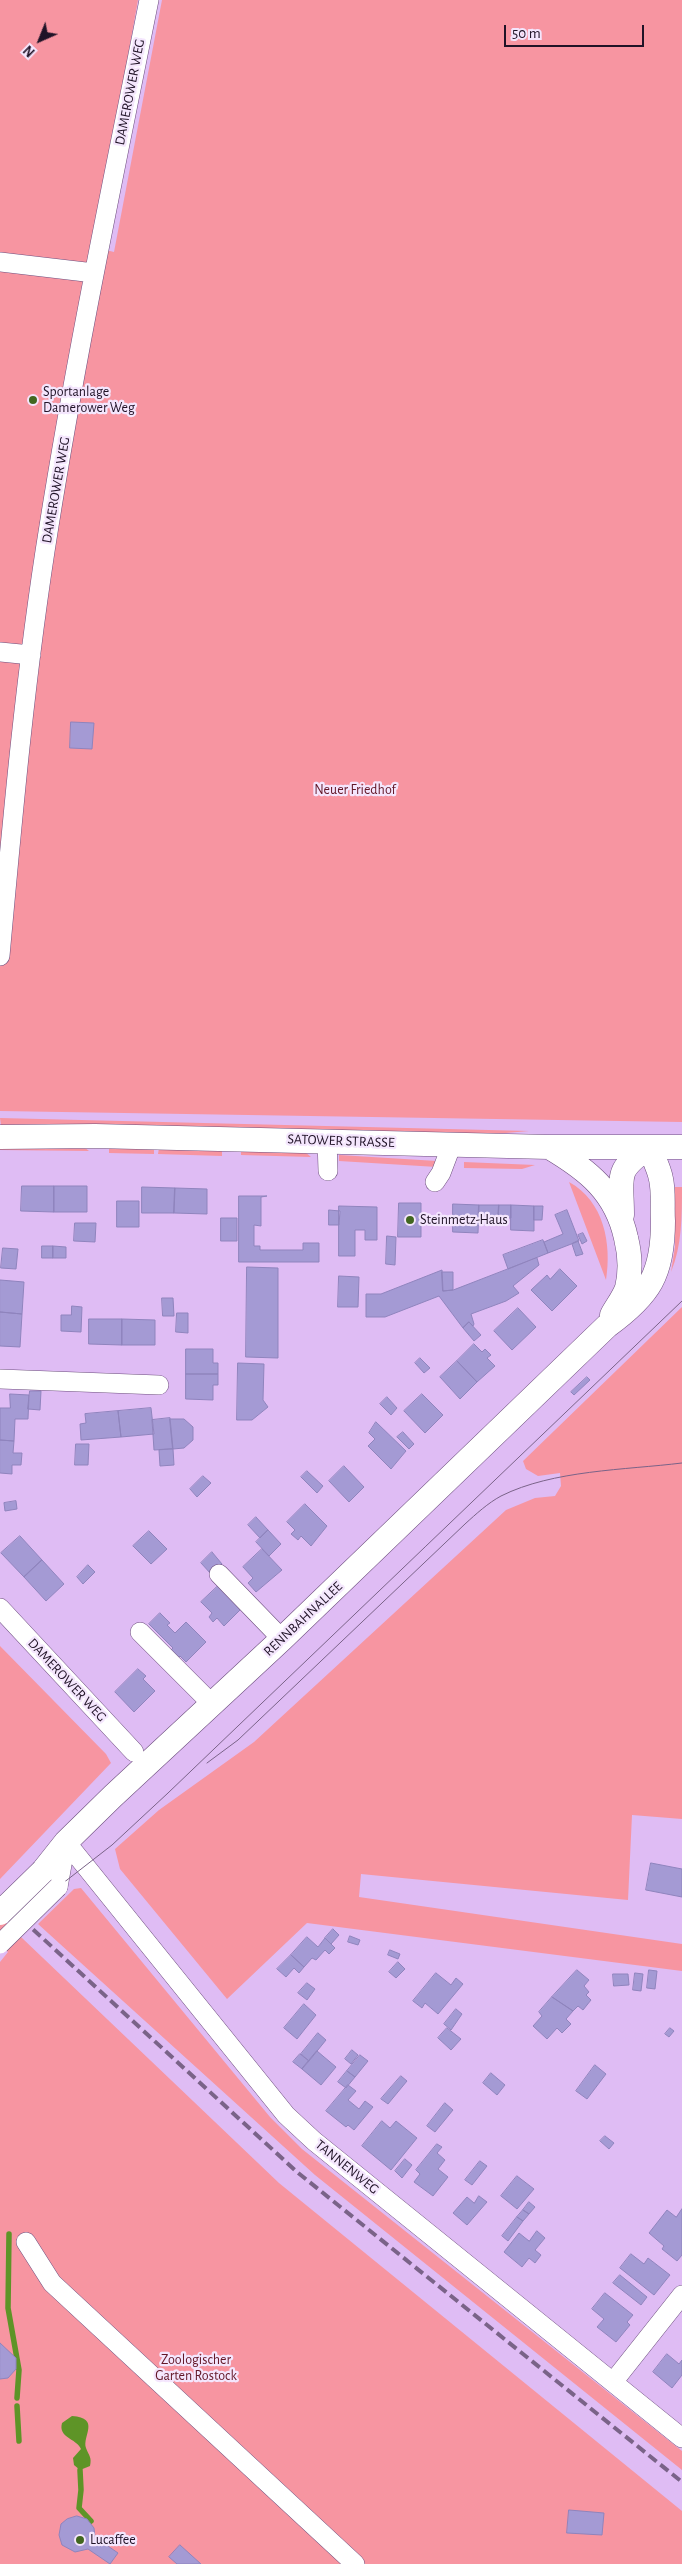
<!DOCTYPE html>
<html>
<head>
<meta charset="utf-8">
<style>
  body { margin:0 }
  #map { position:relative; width:682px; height:2564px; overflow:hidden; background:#dfbcf4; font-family:"Alegreya Sans",sans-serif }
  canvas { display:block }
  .north { position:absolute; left:15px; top:15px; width:50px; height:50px; -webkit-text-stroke:4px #f4e6fd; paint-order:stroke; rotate:224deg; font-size:14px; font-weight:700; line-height:20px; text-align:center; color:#201327 }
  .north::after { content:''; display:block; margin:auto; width:18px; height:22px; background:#201327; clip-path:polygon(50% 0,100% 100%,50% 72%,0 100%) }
  .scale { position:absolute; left:504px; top:25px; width:140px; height:22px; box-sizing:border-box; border:2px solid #201327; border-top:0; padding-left:6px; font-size:15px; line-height:18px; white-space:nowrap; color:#201327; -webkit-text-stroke:4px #f4e6fd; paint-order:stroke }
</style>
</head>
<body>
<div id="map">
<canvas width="682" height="2564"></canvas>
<div class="north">N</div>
<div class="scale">50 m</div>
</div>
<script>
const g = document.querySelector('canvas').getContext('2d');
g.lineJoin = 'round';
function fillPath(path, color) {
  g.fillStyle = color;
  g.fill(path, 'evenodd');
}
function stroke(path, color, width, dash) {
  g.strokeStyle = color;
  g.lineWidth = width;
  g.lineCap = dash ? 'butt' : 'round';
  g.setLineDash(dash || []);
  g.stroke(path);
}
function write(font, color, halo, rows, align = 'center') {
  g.font = font + ' "Alegreya Sans",sans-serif';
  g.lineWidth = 4.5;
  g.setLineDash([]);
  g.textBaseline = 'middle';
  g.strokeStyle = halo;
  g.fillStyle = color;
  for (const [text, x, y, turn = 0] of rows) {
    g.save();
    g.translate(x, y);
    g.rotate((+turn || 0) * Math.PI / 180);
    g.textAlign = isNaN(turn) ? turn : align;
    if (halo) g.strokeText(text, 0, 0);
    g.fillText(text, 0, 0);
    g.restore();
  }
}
fillPath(new Path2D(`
  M0,0H138L94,247L114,252L162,0H682V1122L0,1111Z
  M0,1118L529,1131L471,1136L1,1125Z
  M0,1146L84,1147L89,1151L0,1150Z
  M109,1148L154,1149V1154L109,1153Z
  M159,1148L222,1150V1156L158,1154Z
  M241,1149L304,1151L311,1157L241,1155Z
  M339,1155L437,1161V1167L339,1161Z
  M464,1162L535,1165L522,1169L464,1168Z
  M569,1182C604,1201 612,1244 606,1280Z
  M675,1187H682C682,1216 682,1246 671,1272L675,1247Z
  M682,1307V1819L632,1815L628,1900L361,1874L359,1897L682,1944V1971L307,1923L227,1999L120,1869L115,1849L159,1810L254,1742L506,1510L535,1498L555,1496L561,1486L560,1473L538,1476L526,1469L523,1461Z
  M0,1646L106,1754L111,1763L0,1879Z
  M81,1888L270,2117L302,2149L682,2451V2470L315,2175L38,1924L74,1889Z
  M0,1917L279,2183L682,2511V2564H0V1962L8,1952L0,1945Z`), '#f795a1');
fillPath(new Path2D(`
  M72,2416C101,2418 82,2436 86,2448C89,2456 92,2457 90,2466L80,2470L74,2465L73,2458L81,2449C76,2438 58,2438 62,2423Z`), '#5e9427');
stroke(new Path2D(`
  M9,2234L8,2308L19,2370L17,2398
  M17,2406L19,2441
  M80,2470L81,2490L79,2508L91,2521`), '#5e9427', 5.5);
const building = new Path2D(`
  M71,722L94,723L92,749L70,748Z
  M22,1186H54V1212L21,1211Z
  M54,1186H87V1212H54Z
  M142,1187L175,1188L174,1213H142Z
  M175,1188L207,1189V1214L174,1213Z
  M239,1196H267L261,1197V1226L254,1225V1246H260V1250H303V1243H319V1262H239Z
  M117,1201H139V1227H117Z
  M399,1203H421V1237H398Z
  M453,1204L479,1205L478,1233L453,1232Z
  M479,1205H499L498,1218H483V1225H478Z
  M499,1205H511V1218H498Z
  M511,1205L534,1206V1231L511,1230Z
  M339,1206L377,1207V1240H365V1230H355V1256H339Z
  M534,1206H543L542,1220H534Z
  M329,1210L340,1211L339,1225H329Z
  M567,1210L579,1241L548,1253L544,1242L563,1234L555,1215Z
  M221,1218H237V1241H221Z
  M75,1223H96L95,1242L74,1241Z
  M583,1233L587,1241L582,1244L578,1235Z
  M387,1236L396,1237L395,1265L386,1264Z
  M543,1240L548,1253L508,1269L503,1255Z
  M578,1241L583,1254L576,1256L572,1244Z
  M42,1246H53V1258H42Z
  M53,1246L66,1247V1258H53Z
  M3,1248L18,1249L16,1269L1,1268Z
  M537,1258L539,1265L513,1286L519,1293L506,1301L471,1314L474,1324L473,1326L469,1322L463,1328L439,1296L385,1317H366V1294H381L442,1270L443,1291L453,1290Z
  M247,1267L278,1268V1358L246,1357Z
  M560,1269L577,1286L552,1311L531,1290L547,1275L550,1279Z
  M442,1272H453V1290L443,1291Z
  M339,1276L359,1277L358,1307H338Z
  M0,1280L24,1282L22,1314L0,1312Z
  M162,1298H173L174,1316H163Z
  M72,1306L82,1307L81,1332L61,1331V1315H71Z
  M518,1308L536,1327L512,1350L494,1331Z
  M0,1312L22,1314L20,1347L0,1346Z
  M177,1313H188V1333L176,1332Z
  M89,1319H122V1345L89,1344Z
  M122,1319L155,1320V1345H122Z
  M469,1322L481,1335L474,1341L463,1328Z
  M474,1344L482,1352L485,1349L491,1355L487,1358L495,1366L477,1382L457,1361Z
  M186,1349H213V1363H218V1374H186Z
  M420,1358L430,1368L424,1373L415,1363Z
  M457,1361L477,1382L460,1399L440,1377Z
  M238,1363L264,1364L263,1400L268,1407L252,1420H237Z
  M186,1374H218V1385H213V1400L186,1399Z
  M587,1377L590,1380L574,1395L571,1392Z
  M30,1391H41L40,1410L28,1409Z
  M10,1394L29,1395L28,1419H15L14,1441L0,1440V1408H10Z
  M422,1394L443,1415L425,1433L404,1411Z
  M387,1397L397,1408L391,1415L380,1404Z
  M151,1408L154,1434L121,1437L118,1411Z
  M118,1411L121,1437L81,1440L80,1424L86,1423L85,1414Z
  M170,1418L173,1449L154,1450L152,1420Z
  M170,1419H184L193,1427V1440L184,1448L173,1449Z
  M376,1422L406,1451L391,1469L368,1446L375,1439L369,1433Z
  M403,1432L414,1444L409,1449L397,1437Z
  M0,1440L14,1441L13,1453H22L21,1465H12V1474L0,1473Z
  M76,1444H89L88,1465H75Z
  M173,1449L174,1465L160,1466L159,1450Z
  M344,1466L364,1487L349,1502L329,1481Z
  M307,1471L323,1486L317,1493L301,1477Z
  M203,1476L211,1483L197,1497L190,1489Z
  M16,1501L17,1509L5,1511L4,1503Z
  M305,1504L327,1526L311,1546L301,1536L298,1540L291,1534L295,1530L287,1522Z
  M256,1517L268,1530L260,1538L248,1525Z
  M268,1530L281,1544L269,1556L256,1542Z
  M149,1531L167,1549L151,1564L133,1546Z
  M20,1536L42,1560L24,1577L1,1553Z
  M262,1549L282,1570L256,1592L248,1583L253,1578L243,1567Z
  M212,1552L222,1564L211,1574L201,1563Z
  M42,1560L64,1584L46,1601L24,1577Z
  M88,1565L95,1572L83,1584L77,1577Z
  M218,1586L242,1608L224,1626L217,1618L213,1622L209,1617L212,1613L201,1602Z
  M160,1613L170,1623L167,1625L175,1633L186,1622L206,1642L186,1662L180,1656L177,1659L169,1652L173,1648L149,1624Z
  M138,1669L146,1676L143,1679L155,1691L134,1712L115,1692Z
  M651,1863L682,1869V1897L646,1890Z
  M333,1929L339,1935L331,1944L325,1938Z
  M350,1936L360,1940L358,1945L348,1942Z
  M307,1937L318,1947L325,1938L335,1948L329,1954L325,1950L316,1960L312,1958L304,1967L291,1955Z
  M390,1950L400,1954L398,1959L388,1955Z
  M291,1955L304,1967L299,1973L294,1968L286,1977L277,1969Z
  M398,1962L405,1969L396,1978L389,1972Z
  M577,1970L589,1980L584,1986L589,1992L586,1995L591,2000L583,2010L578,2006L573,2011L552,1997Z
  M649,1970L657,1971L655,1989L647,1988Z
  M436,1973L451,1985L456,1978L463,1984L438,2014L425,2003L422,2008L413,2001Z
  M635,1973L643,1974L641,1991L633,1990Z
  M613,1974H628L629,1985L614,1986Z
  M307,1983L315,1989L307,2000L298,1993Z
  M552,1997L573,2011L566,2019L571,2024L562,2033L557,2028L547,2039L533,2026L542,2016L539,2012Z
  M304,2004L316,2015L297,2039L284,2028Z
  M456,2009L462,2014L451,2030L444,2024Z
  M447,2028L461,2039L451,2050L438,2038Z
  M670,2028L674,2031L669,2037L665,2034Z
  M318,2033L326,2040L309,2061L301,2054Z
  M352,2050L358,2055L351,2064L345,2059Z
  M317,2051L336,2067L321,2085L302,2069Z
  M300,2054L309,2061L302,2069L293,2062Z
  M360,2055L368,2061L355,2077L347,2071Z
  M595,2065L606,2074L587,2099L576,2091Z
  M347,2071L355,2077L346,2088L338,2082Z
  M491,2073L505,2085L497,2095L483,2083Z
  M401,2076L407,2081L388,2104L381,2099Z
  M348,2085L356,2091L348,2100L359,2109L365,2101L373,2107L354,2130L348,2125L346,2127L326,2111Z
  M445,2103L453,2110L435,2132L427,2126Z
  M382,2121L390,2128L396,2121L417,2138L391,2170L362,2146Z
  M605,2136L614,2143L609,2149L600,2141Z
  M437,2144L442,2147L437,2153L445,2160L438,2169L448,2177L433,2196L414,2182L420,2174L416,2170Z
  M405,2159L412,2165L402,2178L395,2171Z
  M480,2161L487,2166L472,2185L465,2180Z
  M517,2176L534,2189L517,2209L501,2196Z
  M479,2196L487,2202L467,2225L453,2213L467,2197L474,2203Z
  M529,2202L535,2207L529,2214L523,2210Z
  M682,2209V2255L677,2261L662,2249L664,2246L649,2233L667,2210L676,2217Z
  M523,2210L529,2214L523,2221L517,2217Z
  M517,2217L523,2221L508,2241L502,2236Z
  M537,2231L545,2238L535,2250L541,2255L535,2263L529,2258L522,2267L504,2252L519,2233L529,2241Z
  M631,2254L644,2264L648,2258L670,2275L654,2295L620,2268Z
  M620,2275L647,2297L641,2305L613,2283Z
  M605,2293L633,2315L627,2322L630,2325L616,2342L597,2327L604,2319L592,2309Z
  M0,2343L16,2358V2369L8,2378L0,2379Z
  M667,2354L679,2364L682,2360V2375L672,2388L653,2372Z
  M569,2510L604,2513L602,2535L567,2533Z
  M77,2516L87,2519L94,2528L95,2537L118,2553L110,2564L88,2549L75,2552L62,2545L59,2535L61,2524L67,2519Z
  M180,2545L201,2564H177L169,2557Z`);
fillPath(building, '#a49ad4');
stroke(building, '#8f84bd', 1);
const minor = new Path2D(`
  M0,262L94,273
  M0,652L31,655
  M0,956C13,812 26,668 49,526C77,350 114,175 149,0
  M327,1140L328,1171
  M435,1182L441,1173L452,1144
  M0,1379L159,1385
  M219,1574L282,1639
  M0,1608L134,1752
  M140,1632L211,1703
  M66,1842L286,2115L314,2141L682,2438
  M58,1887L66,1842
  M26,2242L52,2283L355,2564
  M613,2382L682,2295`);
const major = new Path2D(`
  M0,1137L95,1136L549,1147H682
  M549,1147C588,1170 616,1192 626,1238C630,1254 631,1271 627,1288C624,1297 617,1306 612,1315
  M622,1215C622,1175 614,1171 649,1147
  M43,1871L66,1842L113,1796L282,1639L607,1326C650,1295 663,1274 663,1221C662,1207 664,1192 661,1179C659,1168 653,1157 649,1147`);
stroke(minor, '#6d4e7e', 20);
stroke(major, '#6d4e7e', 25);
stroke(minor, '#fff', 19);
stroke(major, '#fff', 24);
stroke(new Path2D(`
  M207,1763L238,1740L465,1524C476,1514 488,1503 501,1496C553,1470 625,1470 682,1463
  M58,1887L112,1845L168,1793L682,1301`), '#7a6388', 1);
stroke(new Path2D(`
  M0,1899L297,2172L682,2482`), '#7a6388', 4, [10, 5]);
const minorBridge = new Path2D(`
  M0,1944L58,1887`);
const majorBridge = new Path2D(`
  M0,1913L43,1871`);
stroke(minorBridge, '#6d4e7e', 20, []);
stroke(majorBridge, '#6d4e7e', 25, []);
stroke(minorBridge, '#fff', 19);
stroke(majorBridge, '#fff', 24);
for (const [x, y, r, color] of [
  [33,400,5,"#426720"],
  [410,1220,5,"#426720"],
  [80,2540,5,"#426720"]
]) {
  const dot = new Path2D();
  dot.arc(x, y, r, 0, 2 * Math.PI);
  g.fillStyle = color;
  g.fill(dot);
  stroke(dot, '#f4e6fd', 2);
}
write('14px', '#201327', '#f4e6fd', [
  ["DAMEROWER WEG",130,92,-79],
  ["DAMEROWER WEG",56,490,-80],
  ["SATOWER STRASSE",341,1141,2],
  ["RENNBAHNALLEE",303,1619,-43],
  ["DAMEROWER WEG",67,1680,47],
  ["TANNENWEG",347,2167,39]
]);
write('14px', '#201327', '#f4e6fd', [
  ["Sportanlage",43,392],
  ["Damerower Weg",43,408],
  ["Steinmetz-Haus",420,1220],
  ["Lucaffee",90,2540]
], 'left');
write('14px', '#631727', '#f4e6fd', [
  ["Neuer Friedhof",355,790],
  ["Zoologischer",196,2360],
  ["Garten Rostock",196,2376]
]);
</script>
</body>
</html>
